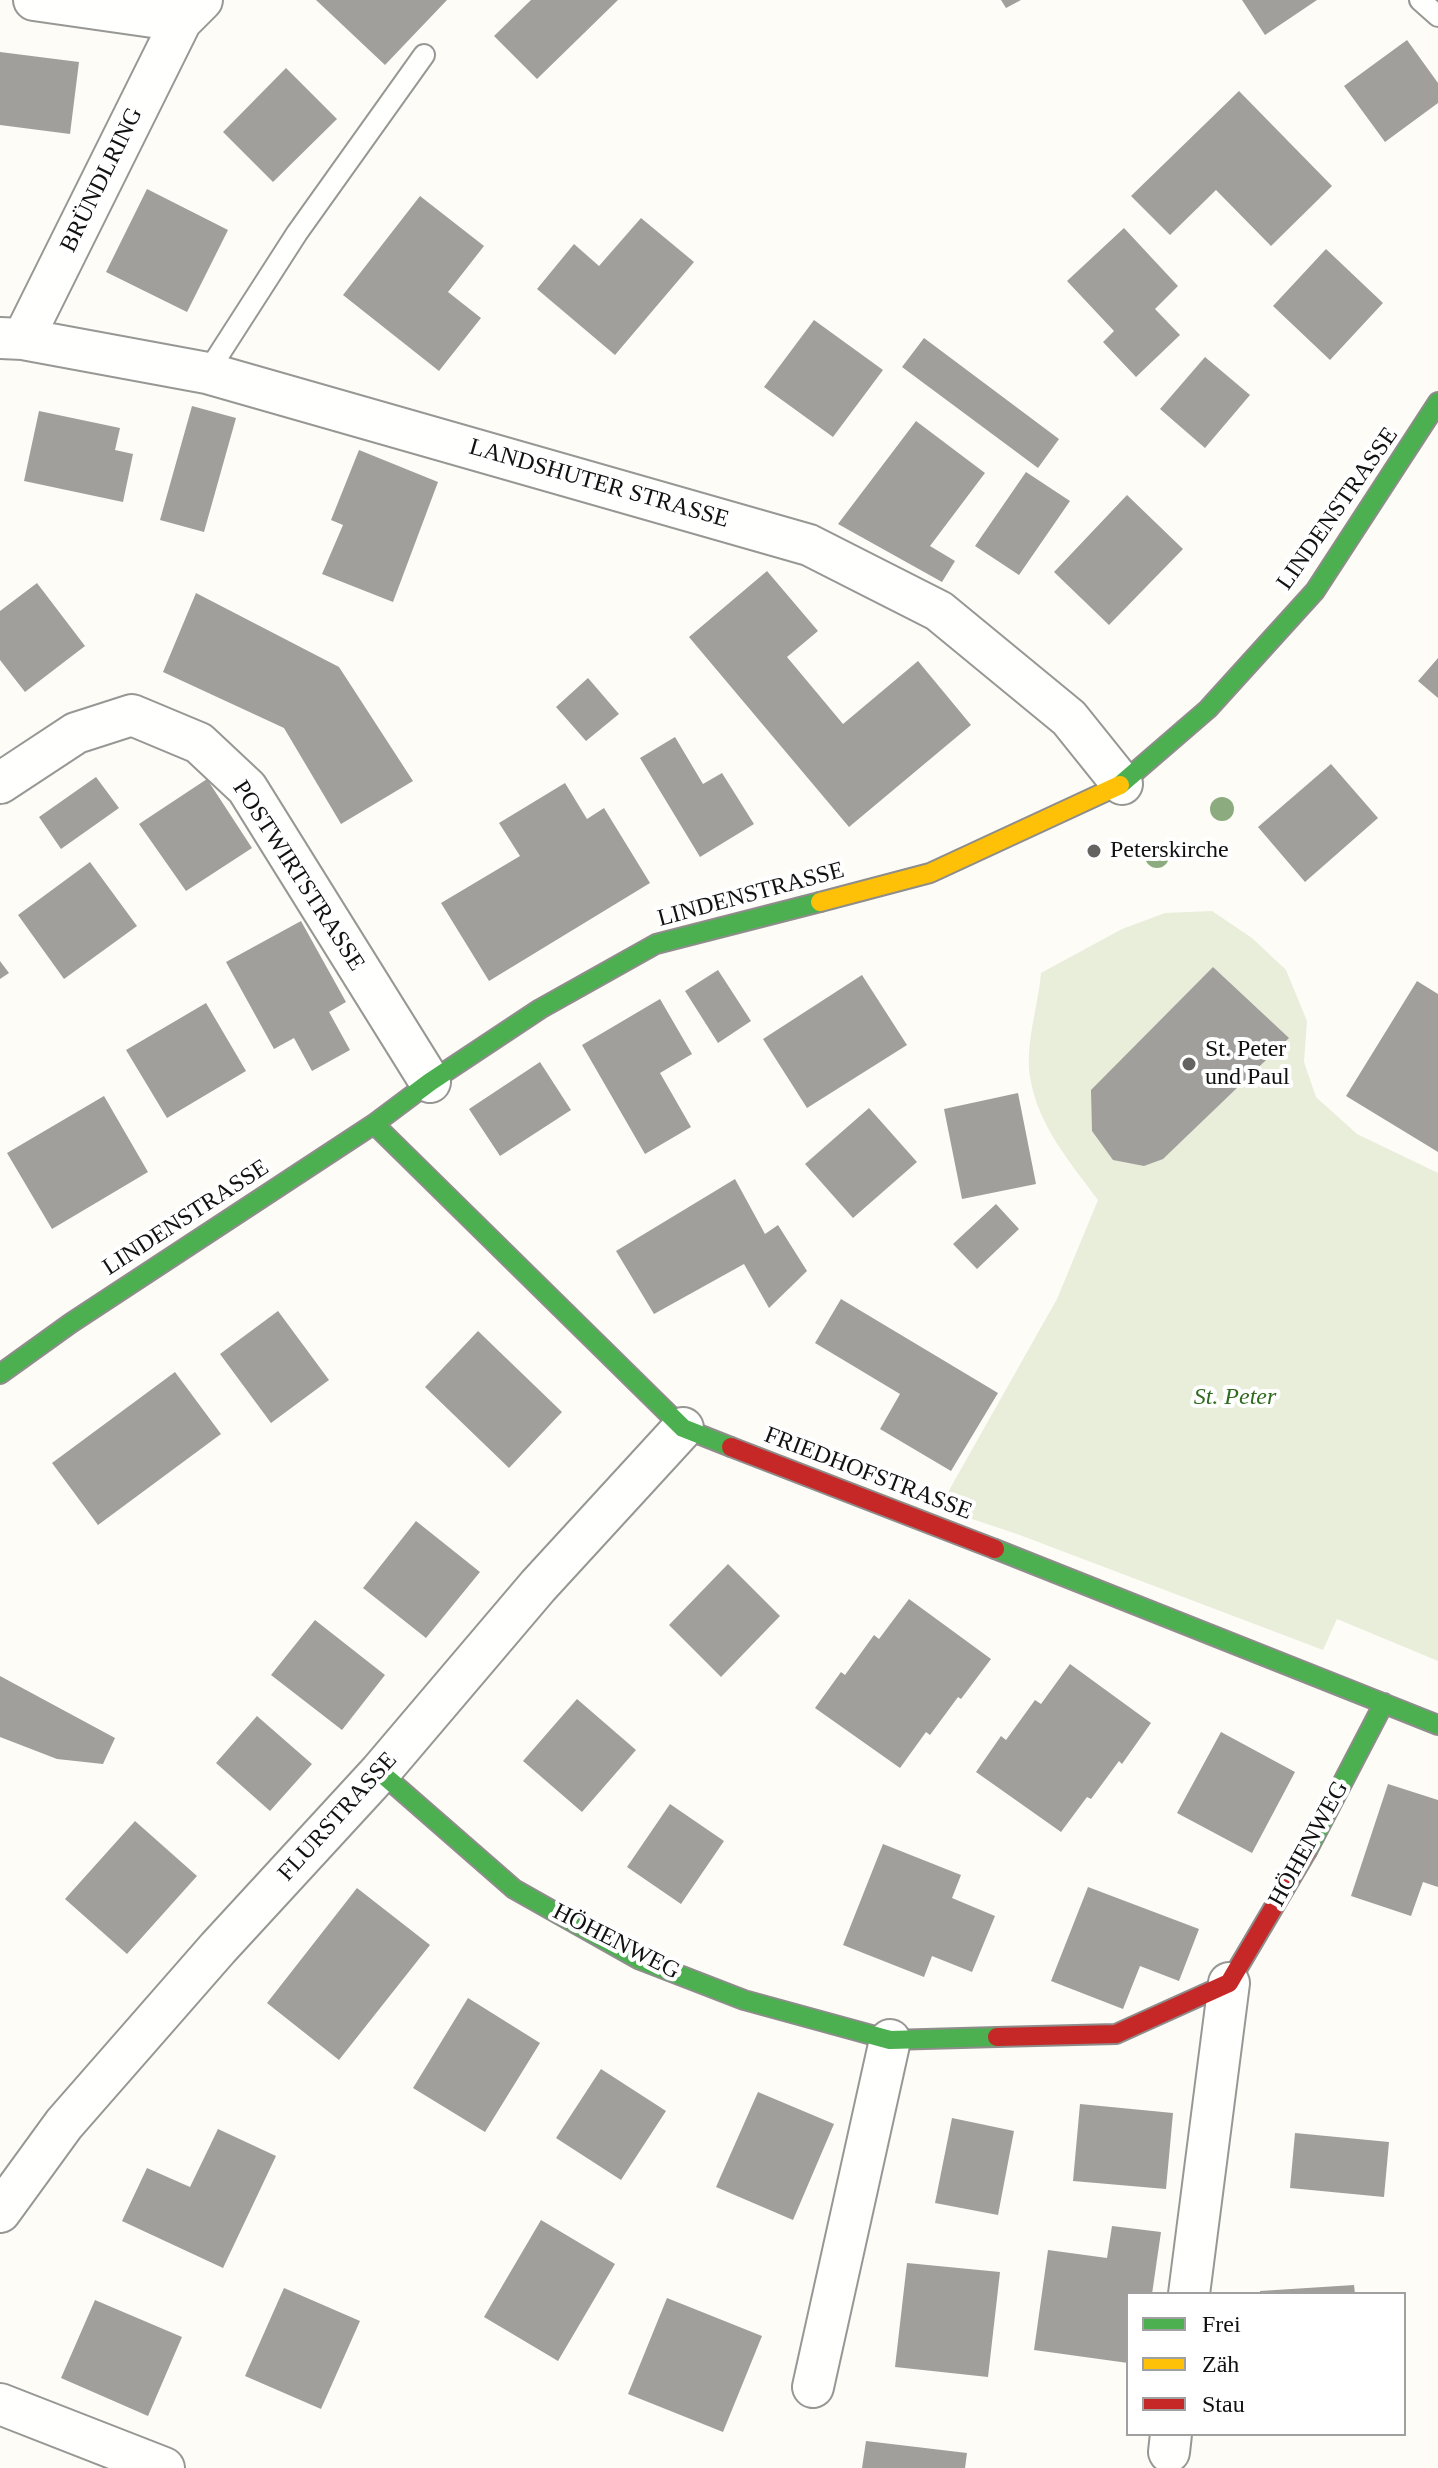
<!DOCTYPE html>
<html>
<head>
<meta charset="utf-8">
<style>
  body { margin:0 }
  #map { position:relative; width:1438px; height:2468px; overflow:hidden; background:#fdfcf7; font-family:"Times New Roman",serif }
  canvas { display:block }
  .legend { position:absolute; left:1126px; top:2292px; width:280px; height:144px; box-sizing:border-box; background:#fff; border:2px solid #a0a0a0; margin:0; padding:10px 14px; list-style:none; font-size:24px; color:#111 }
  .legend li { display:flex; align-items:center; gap:16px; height:40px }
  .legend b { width:40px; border:2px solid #a0a0a0 }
</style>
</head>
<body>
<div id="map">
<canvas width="1438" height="2468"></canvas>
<ul class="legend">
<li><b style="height:10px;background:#4caf50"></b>Frei</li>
<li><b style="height:10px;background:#ffc107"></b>Zäh</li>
<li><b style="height:10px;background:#c62828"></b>Stau</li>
</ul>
</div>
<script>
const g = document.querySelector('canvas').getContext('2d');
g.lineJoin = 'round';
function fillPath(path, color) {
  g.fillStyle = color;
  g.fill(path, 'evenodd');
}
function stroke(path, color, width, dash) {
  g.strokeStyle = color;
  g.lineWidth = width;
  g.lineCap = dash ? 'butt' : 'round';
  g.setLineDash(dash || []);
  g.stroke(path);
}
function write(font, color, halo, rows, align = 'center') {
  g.font = font + ' "Times New Roman",serif';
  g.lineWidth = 8;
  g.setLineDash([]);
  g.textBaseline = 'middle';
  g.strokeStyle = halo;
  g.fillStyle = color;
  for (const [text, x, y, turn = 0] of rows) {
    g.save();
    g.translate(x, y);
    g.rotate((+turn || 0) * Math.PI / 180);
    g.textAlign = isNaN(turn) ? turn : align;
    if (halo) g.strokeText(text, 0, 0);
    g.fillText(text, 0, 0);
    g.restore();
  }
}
fillPath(new Path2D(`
  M1212,911L1252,938L1286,970L1307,1021L1304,1062L1316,1097L1357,1134L1438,1173V1661L1337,1619L1323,1650L1017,1534L939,1508L1057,1299L1098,1200C1070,1162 1038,1126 1030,1077C1025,1044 1038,1007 1041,973L1122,929L1165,913Z`), '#e9eedb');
fillPath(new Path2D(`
  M316,0H447L385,65Z
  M531,0H618L537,79L494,36Z
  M1001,0H1021L1006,8Z
  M1242,0H1317L1265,35Z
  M1407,40L1438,83V103L1385,142L1344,86Z
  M0,52L79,62L70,134L0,125Z
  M286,68L337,119L273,182L223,132Z
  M1239,91L1332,186L1271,246L1216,190L1170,235L1131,196Z
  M147,189L228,230L187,312L106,272Z
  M420,196L484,246L448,292L481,318L439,371L343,295Z
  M641,218L694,262L615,355L537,289L574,244L599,266Z
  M1124,228L1178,286L1155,309L1180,335L1136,377L1103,342L1114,331L1067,281Z
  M1326,249L1383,303L1330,360L1273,306Z
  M814,320L883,370L833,437L764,387Z
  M924,338L1059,439L1038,468L902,367Z
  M1205,357L1250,395L1205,448L1160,409Z
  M192,406L236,418L204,532L160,520Z
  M39,411L120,428L115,450L133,454L123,502L24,481Z
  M916,421L985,473L930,546L955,561L942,582L838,524Z
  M359,450L438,482L393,602L322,574L343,525L331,520Z
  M1026,472L1070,501L1019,575L975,546Z
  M1127,495L1183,549L1109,625L1054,572Z
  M767,571L818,631L787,657L843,724L918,661L971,725L849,827L689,637Z
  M37,583L85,646L25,692L0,660V611Z
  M196,593L339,667L413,781L341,824L284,728L163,672Z
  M1438,658V698L1418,681Z
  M588,678L619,714L586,741L556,707Z
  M675,737L703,784L722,773L754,824L700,857L640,758Z
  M1331,764L1378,818L1305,882L1258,827Z
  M96,777L119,808L61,849L39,817Z
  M207,779L252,848L186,891L139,824Z
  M565,783L587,819L604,808L650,883L489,981L441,903L520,856L499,823Z
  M90,862L137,926L64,979L18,915Z
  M301,921L346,1002L329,1012L350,1050L312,1071L294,1038L274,1049L226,962Z
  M0,961L9,973L0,979Z
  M1213,967L1289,1038L1163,1159L1144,1166L1113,1160L1092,1131L1091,1090Z
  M718,970L751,1021L718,1043L685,991Z
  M862,975L907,1045L807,1108L763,1039Z
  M1417,981L1438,994V1152L1346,1096Z
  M660,999L692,1054L660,1073L691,1127L645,1154L582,1045Z
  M206,1003L246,1071L167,1118L126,1050Z
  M540,1062L571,1110L500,1156L469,1109Z
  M1018,1093L1036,1184L962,1199L944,1109Z
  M104,1096L148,1172L52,1229L7,1153Z
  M869,1108L917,1162L853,1218L805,1164Z
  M735,1179L765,1234L778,1225L807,1271L769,1308L744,1264L654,1314L616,1251Z
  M996,1204L1019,1229L977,1269L953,1244Z
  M841,1299L998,1393L951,1471L880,1429L900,1394L815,1343Z
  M278,1311L329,1380L271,1423L220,1354Z
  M478,1331L562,1412L509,1468L425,1387Z
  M175,1372L221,1434L98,1525L52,1463Z
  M416,1521L480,1572L426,1638L363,1588Z
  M728,1564L780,1616L721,1677L669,1625Z
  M909,1599L991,1659L961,1699L958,1697L930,1735L926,1732L900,1768L815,1708L841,1672L845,1675L874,1635L879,1639Z
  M315,1620L385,1675L342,1730L271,1675Z
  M1070,1664L1151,1723L1122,1764L1119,1761L1091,1799L1087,1797L1061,1832L976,1772L1001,1736L1006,1740L1035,1700L1041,1704Z
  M0,1676L115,1738L103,1764L57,1759L0,1737Z
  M577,1699L636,1750L582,1812L523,1761Z
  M257,1716L312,1764L270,1811L216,1763Z
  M1221,1732L1295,1772L1252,1853L1177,1813Z
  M1388,1784L1438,1800V1887L1423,1882L1411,1916L1351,1896Z
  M670,1804L724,1841L681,1904L627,1867Z
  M135,1821L197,1876L127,1954L65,1899Z
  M883,1844L961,1875L952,1898L995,1916L972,1972L932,1956L924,1977L843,1945Z
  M1088,1887L1199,1929L1179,1981L1140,1966L1123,2009L1051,1981Z
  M357,1888L430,1945L339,2060L267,2003Z
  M468,1998L540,2043L485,2132L413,2088Z
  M601,2069L666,2111L621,2180L556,2138Z
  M758,2092L834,2124L793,2220L716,2187Z
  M1080,2104L1173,2113L1166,2189L1073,2181Z
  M952,2118L1014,2131L998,2215L935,2203Z
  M218,2129L276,2156L223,2268L122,2221L147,2168L190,2187Z
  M1295,2133L1389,2142L1384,2197L1290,2188Z
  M541,2220L615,2264L558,2361L484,2317Z
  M1112,2226L1161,2232L1152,2294H1128V2363L1034,2350L1048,2250L1107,2258Z
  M907,2263L1000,2272L988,2377L895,2367Z
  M1354,2285L1355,2294H1260V2291Z
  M284,2288L360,2321L321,2409L245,2376Z
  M667,2298L762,2336L723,2432L628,2394Z
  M95,2300L182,2337L148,2416L61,2378Z
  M866,2441L967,2453L965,2468H862Z`), '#a19f9c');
const lane = new Path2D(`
  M1420,0L1438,16
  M207,373L297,233L424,55`);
const street = new Path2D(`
  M34,0L181,21
  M0,338L23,339L207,373L809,545L939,611L1069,718L1122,784
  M23,339L181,21L202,0
  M0,783L76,733L132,715L199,743L247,788L430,1082
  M0,2212L64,2124L218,1948L380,1772L538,1586L683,1428
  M1189,2294L1229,1983
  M813,2387L890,2040
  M0,2404L164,2468
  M1169,2452L1171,2434`);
const fast = new Path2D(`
  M1120,785L1208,709L1315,591L1438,402
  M374,1124L683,1428L731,1447
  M0,1374L71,1323L374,1124L430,1082L540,1009L656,944L820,902
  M995,1549L1438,1725
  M380,1772L514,1889L638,1959L744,2000L890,2040L997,2037
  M1307,1851L1384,1703`);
const slow = new Path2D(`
  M820,902L930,873L1120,785`);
const jam = new Path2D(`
  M731,1447L995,1549
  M997,2037L1116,2034L1229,1983L1307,1851`);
stroke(lane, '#979795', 24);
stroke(street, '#979795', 44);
stroke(fast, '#8e8d8b', 22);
stroke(slow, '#8e8d8b', 22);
stroke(jam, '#8e8d8b', 22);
stroke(lane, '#fffffe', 20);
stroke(street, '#fffffe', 40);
stroke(fast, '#4caf50', 18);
stroke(slow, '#ffc107', 18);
stroke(jam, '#c62828', 18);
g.fillStyle = '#8cac80';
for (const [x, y] of [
  [1222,809],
  [1157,856]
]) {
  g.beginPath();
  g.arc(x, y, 12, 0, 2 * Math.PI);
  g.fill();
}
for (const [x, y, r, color] of [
  [1094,851,8,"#646362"],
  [1189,1064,8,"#646362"]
]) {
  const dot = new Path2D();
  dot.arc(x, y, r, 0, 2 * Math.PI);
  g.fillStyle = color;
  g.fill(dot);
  stroke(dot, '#fff', 3);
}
write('24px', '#111', '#fff', [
  ["BRÜNDLRING",102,180,-64],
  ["LANDSHUTER STRASSE",599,484,16],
  ["LINDENSTRASSE",1338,509,-55],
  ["POSTWIRTSTRASSE",298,876,57],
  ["LINDENSTRASSE",751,895,-15],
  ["LINDENSTRASSE",186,1218,-33],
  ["FRIEDHOFSTRASSE",868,1474,21],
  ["FLURSTRASSE",338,1817,-48],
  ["HÖHENWEG",1309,1844,-61],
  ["HÖHENWEG",616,1942,27]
]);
write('24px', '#111', '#fff', [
  ["Peterskirche",1110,851],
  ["St. Peter",1205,1050],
  ["und Paul",1205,1078]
], 'left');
write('italic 24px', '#2f6b1f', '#fff', [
  ["St. Peter",1235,1398]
]);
</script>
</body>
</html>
